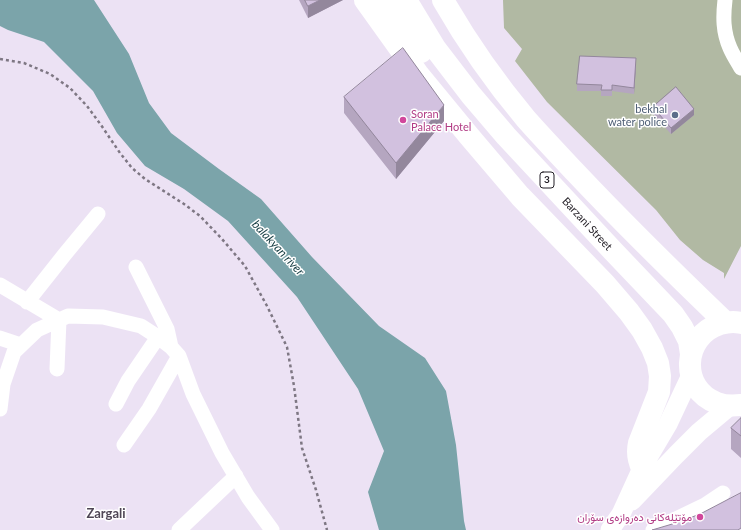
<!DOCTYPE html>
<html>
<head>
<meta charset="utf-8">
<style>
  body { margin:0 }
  canvas { display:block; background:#ece2f4 }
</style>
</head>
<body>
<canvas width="741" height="530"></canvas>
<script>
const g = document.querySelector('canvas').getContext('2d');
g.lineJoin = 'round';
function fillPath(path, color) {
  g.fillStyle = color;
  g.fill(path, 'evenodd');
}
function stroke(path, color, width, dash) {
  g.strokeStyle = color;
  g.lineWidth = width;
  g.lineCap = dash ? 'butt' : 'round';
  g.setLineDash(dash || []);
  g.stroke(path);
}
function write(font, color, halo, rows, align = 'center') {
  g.font = font + ' Lato,Vazirmatn,sans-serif';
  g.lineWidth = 3;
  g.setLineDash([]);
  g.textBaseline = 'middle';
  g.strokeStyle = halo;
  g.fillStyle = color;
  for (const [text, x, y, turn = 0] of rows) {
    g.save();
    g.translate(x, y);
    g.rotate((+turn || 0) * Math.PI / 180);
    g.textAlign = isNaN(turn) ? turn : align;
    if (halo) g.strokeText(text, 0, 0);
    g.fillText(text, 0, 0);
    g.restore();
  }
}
fillPath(new Path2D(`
  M503,0H741V246L724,279V273L703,260L680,240L656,210L547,102L515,61L522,49L504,28Z`), '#b1b9a3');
fillPath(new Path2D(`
  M0,0H94L129,54L149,103L171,133L219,169L261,199L312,257L379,326L425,358L446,391L456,445L464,521L466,530H379L368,492L384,451L358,389L297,297L228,221L184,189L145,166L117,133L93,91L44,42L8,30L0,26Z`), '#7ba4aa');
stroke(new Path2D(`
  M0,59L24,63L50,74L70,88L87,106L101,125L120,153L132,168L145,179L184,204L200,216L222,239L245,266L267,306L287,347L294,386L302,448L316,490L327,530`), '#7e7783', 2.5, [3, 3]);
stroke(new Path2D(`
  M725,0C723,17 723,32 730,48C733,55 737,61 741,68
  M136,267L167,329L171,347
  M0,285L59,320L57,369
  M27,302L65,254L98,214
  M0,338L21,345
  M116,404L128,381L158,337
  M0,409L3,384L14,352L37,330L68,316L103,317L141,326L158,337L171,347L179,356L193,394L222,453L248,497L272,530
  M124,445L149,409L179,356
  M179,530L236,476
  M653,530L705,505L723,493`), '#fff', 15);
stroke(new Path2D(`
  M632,501L676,455L699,432L730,406
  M610,530L621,514L642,468L668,424L691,375`), '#fff', 19);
stroke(new Path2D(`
  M365,0L418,74L469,136L520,196L605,284L629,312L642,330L652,348L658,363L660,376L659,392L639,443C637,452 638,460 642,468
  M386,0L408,34L421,52
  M406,0L435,48L471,95L506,136L613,251L673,314L682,327L689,341L691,354
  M443,0C467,42 495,82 526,119C542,137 559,155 575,172C624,224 674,273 725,322
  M741,323C734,321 727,322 720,324C682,336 679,389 717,403C725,406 733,406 741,405`), '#fff', 22);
fillPath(new Path2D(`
  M299,0H343L308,18Z
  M636,65L634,94L612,91V96H601V91H577V84Z
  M344,97L444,121L396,179L344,113Z
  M653,107L694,115L671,134L653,114Z
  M741,418V458L731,449V428Z`), '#b5a6c0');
fillPath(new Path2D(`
  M320,0H343L308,18V6Z
  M636,58V65L634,94V88Z
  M444,105V121L396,179V163Z
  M694,109V115L671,134V128Z`), '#93879c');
const building = new Path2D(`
  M305,0H320L308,6Z
  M403,48L444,105L396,163L344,97Z
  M580,56L636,58L634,88L612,85V90H601L602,85L577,84Z
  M676,87L694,109L671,128L653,107Z
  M741,418V436L731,428Z
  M741,493V528L738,530H652L679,522L700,514Z`);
fillPath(building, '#d2c1df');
stroke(building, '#93879c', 1);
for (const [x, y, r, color] of [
  [675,115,4,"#5c6f8a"],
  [403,120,4,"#d1479c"],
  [700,517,4,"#d1479c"]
]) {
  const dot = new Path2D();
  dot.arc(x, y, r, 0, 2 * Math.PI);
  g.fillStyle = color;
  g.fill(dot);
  stroke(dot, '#fff', 1.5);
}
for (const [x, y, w] of [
  [547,180,14]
]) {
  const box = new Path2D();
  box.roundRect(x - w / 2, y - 8, w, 16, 3);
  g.fillStyle = '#fff';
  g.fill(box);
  stroke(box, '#231f26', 1);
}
write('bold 10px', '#231f26', null, [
  ["3",547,180]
]);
write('11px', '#4e5e75', '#fff', [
  ["bekhal",667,109],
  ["water police",667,122]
], 'right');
write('11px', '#b23c85', '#fff', [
  ["Soran",411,114],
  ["Palace Hotel",411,127],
  ["مۆتێلەکانی دەروازەی سۆران",692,517,"right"]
], 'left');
write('11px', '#231f26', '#fff', [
  ["Barzani Street",587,224,47]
]);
write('italic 12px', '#133b41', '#fff', [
  ["balakyan river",278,248,47]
]);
write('bold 13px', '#4f4655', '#fff', [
  ["Zargali",106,514]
]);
</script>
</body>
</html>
